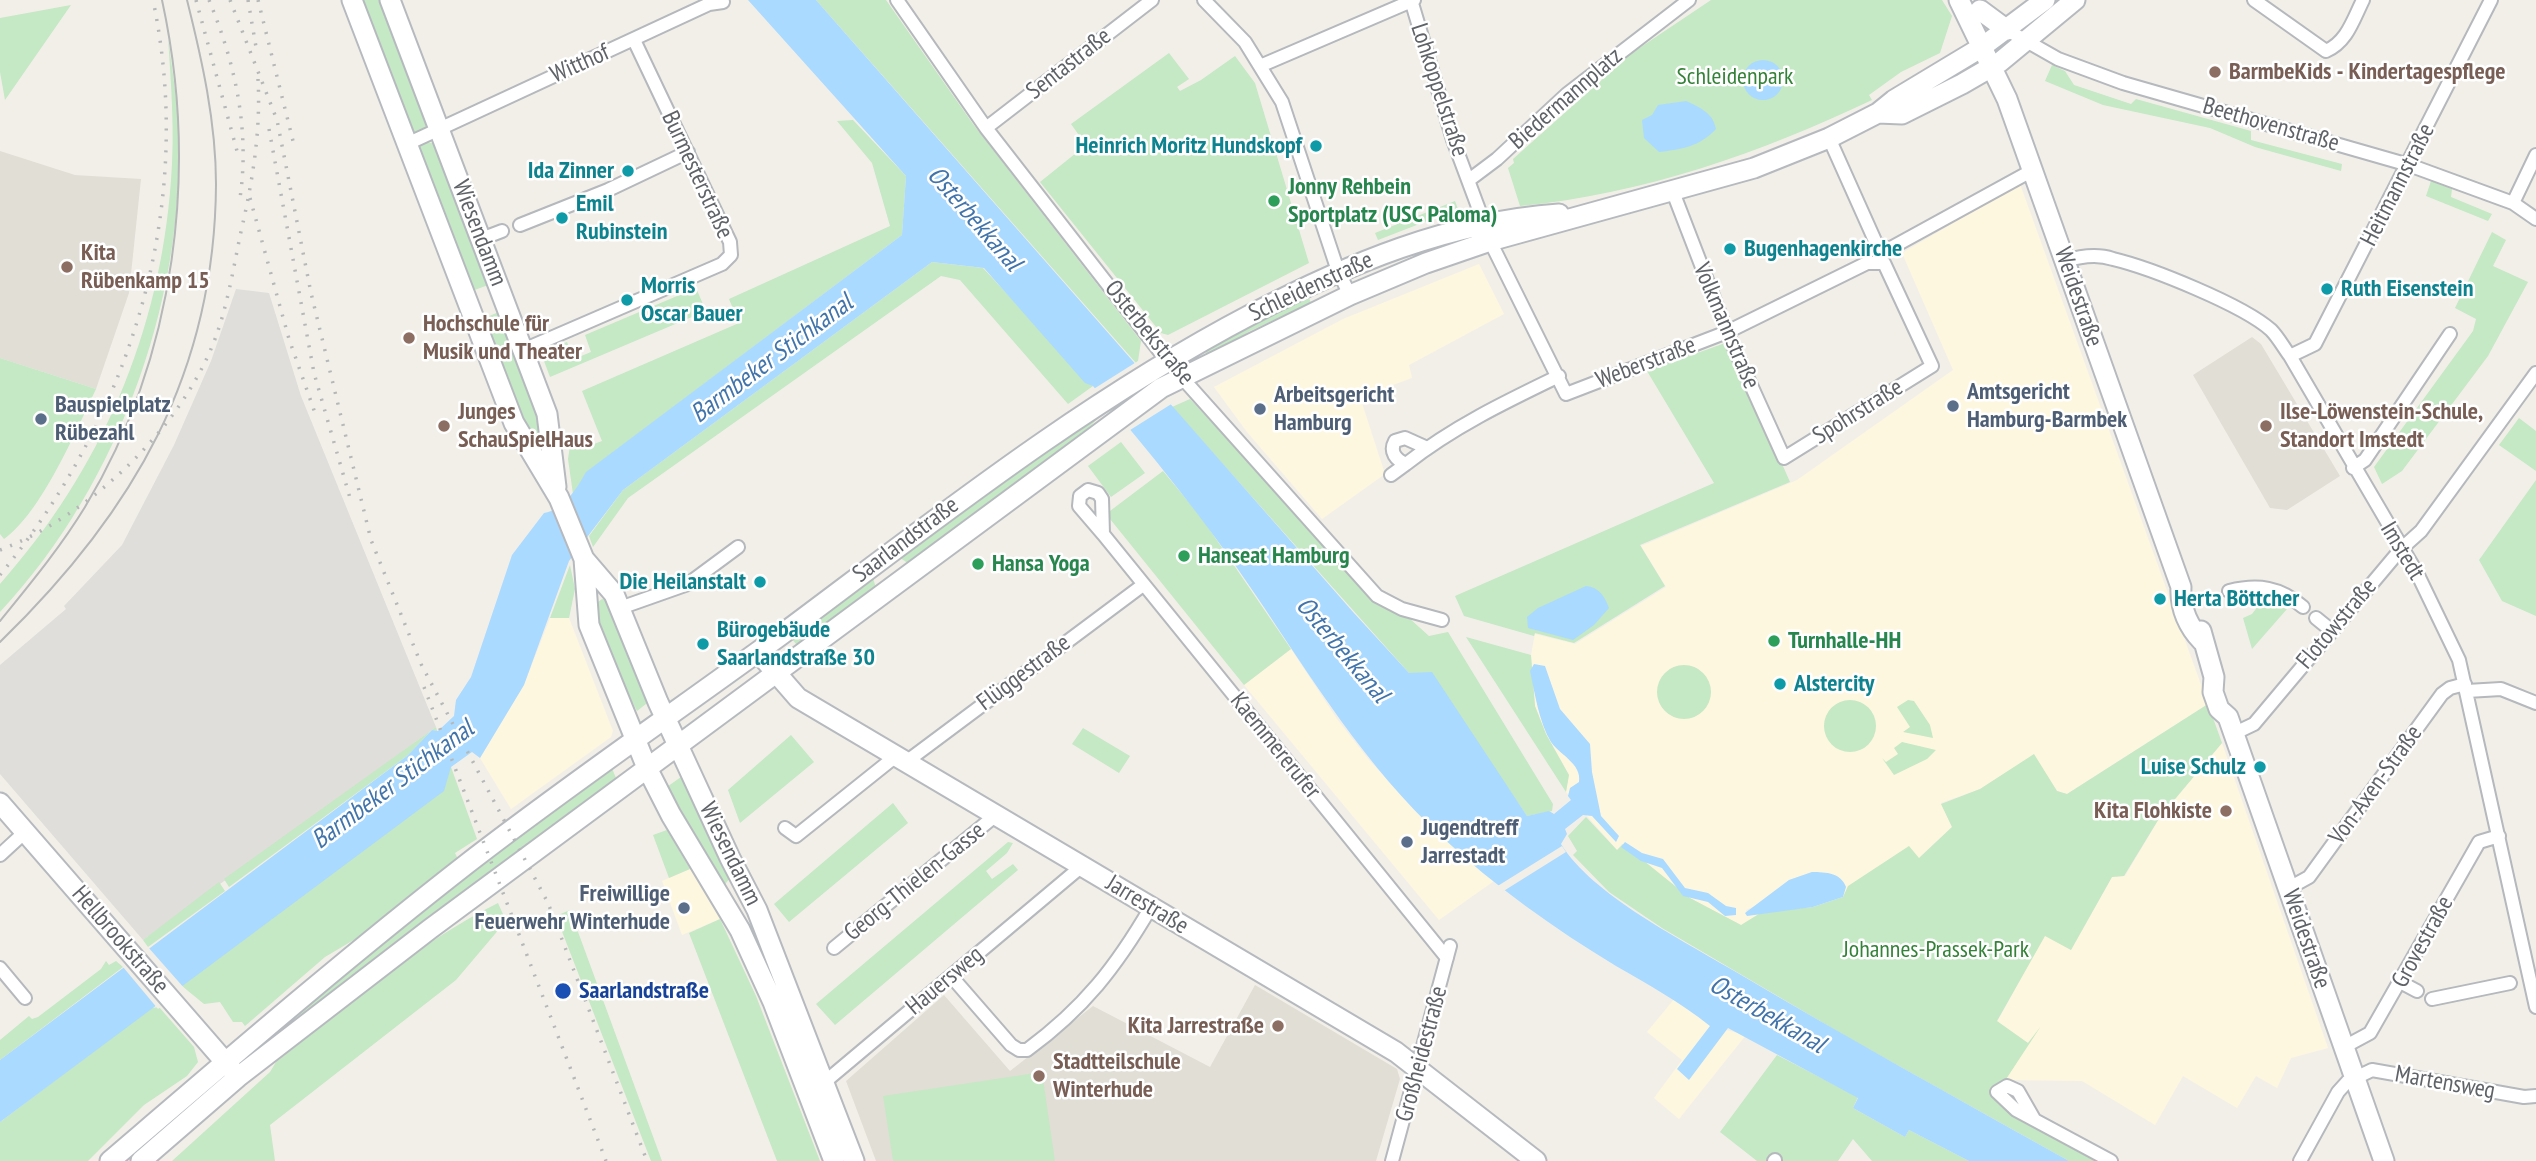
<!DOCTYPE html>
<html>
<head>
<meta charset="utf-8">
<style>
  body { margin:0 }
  canvas { display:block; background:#f1efe8 }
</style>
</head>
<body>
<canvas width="2536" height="1161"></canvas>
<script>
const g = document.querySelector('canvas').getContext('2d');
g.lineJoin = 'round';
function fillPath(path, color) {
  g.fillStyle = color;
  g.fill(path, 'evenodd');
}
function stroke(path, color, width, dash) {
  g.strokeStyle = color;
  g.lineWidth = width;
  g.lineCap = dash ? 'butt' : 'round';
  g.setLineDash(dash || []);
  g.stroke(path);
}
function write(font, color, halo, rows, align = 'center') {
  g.font = font + ' "PT Sans Narrow",sans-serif';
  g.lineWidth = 5;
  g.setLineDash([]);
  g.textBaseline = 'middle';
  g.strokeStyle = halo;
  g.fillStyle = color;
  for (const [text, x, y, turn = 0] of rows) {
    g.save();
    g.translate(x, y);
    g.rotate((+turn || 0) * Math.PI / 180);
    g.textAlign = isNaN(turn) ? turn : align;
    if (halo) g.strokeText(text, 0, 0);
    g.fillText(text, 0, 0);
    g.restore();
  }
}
fillPath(new Path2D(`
  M2020,184L2208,704L2067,794L2057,791L2034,755L1980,789L1941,803L1952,827L1918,859L1810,923L1741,925L1690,898L1622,844L1617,850L1566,792L1569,775L1546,734L1535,706L1531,655L1535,634L1575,644L1666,587L1641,546L1797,480L1953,370L1902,253ZM1812,872L1837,876L1846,887L1747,915L1746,910L1760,904L1789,880Z
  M1479,264L1504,314L1409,365L1412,378L1360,397L1385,474L1322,519L1247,432L1214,387L1343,319Z
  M550,618H569L613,731L611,737L511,809L480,758L524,685Z
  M1291,649L1337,719L1369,760L1442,837L1494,881L1439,920L1244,685Z
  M2222,743L2328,1048L2291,1058L2277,1088L2256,1076L2237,1108L2183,1076L2155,1125L2082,1081L2006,1080L2000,1084L2034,1035L2028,1043L1997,1022L2045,935L2071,950L2112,877L2125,876L2160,817Z
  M690,869L720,919L682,935L662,881Z
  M1675,998L1710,1026L1746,1035L1679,1119L1654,1098L1682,1060L1647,1032Z`), '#fef7e0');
fillPath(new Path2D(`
  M236,289L269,293L301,396L436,727L143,940L0,774V665L66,609L64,606L122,545L174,445L211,361Z`), '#e0deda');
fillPath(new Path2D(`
  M0,151L75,175L141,179L129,293L96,389L0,358Z
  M2252,337L2261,344L2340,476L2287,510L2270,508L2193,375Z
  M1255,985L1397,1069L1400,1079L1376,1161H876L846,1081L944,995L1010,1071L1093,1006L1210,1067Z`), '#e1ded6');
fillPath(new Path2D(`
  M357,0H383L430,123L418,134L410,132Z
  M816,0H886L973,124L1141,341L1138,361L1136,363Z
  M1711,0H1942L1952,16L1940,53L1901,72L1869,95L1872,100C1760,153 1644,194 1520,206L1508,168L1514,163L1513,159L1632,53Z
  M71,5L5,100L0,72V18Z
  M168,37C171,61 175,86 177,110C191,287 121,483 0,612V584C101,470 160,333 171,180C175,132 171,84 168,37Z
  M1169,53L1189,79L1177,87L1180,91L1201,80L1235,56L1255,83L1309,263L1168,335L1161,333L1040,182L1086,145L1071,124Z
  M2052,65L2065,71L2074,85L2131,104L2136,99L2251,131V140L2342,164L2341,171L2255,147L2210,128L2103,105L2045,81Z
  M853,120L906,176L902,235L587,472L573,494L568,459L570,446L586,447L602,441L582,391L739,323L729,299L890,226L872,163L837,121Z
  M426,142L438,144L491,284L469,292L417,149Z
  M2431,181L2452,189L2451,197L2492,214L2488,221L2426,196Z
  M1455,201L1458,209L1378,240L1375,233Z
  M2492,232L2506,240L2493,266L2528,282L2488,356L2402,471L2382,484L2374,467L2473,331L2476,319L2455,308Z
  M932,262L983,268L1093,386L1068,404L960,280L941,276L628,498L593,547L589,536L623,490Z
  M696,288L706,311L550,377L541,353L567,342L574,359L591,352L585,335Z
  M1307,293L1311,303L1250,331L1208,357L1205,351Z
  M501,311L543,421V436L540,439H530L480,320Z
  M1728,342L1790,482L1640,545L1665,586L1574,643L1535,633L1534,636L1464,616L1455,596L1714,483L1647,371Z
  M0,358L96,389C76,431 41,513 4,539L0,534Z
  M1190,399L1375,599L1409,618L1429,636L1448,632L1553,804L1552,811L1527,816L1491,764L1419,675L1409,673L1172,407Z
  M1108,408L1062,455L909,564L899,557L900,550Z
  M2519,418L2536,431V471L2499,445Z
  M1121,442L1145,473L1111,497L1088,466Z
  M1163,471L1201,517L1291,649L1244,685L1106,514Z
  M2536,480V616L2502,601L2479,560Z
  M570,565L575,589L569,618H550Z
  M867,575L873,578L876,588L800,649L792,639Z
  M602,599L607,600L651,700L637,711L602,642L594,605Z
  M2262,601L2287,609L2252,649L2243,618L2252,614Z
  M1466,637L1531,655L1535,706L1546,734L1569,775L1566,792Z
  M1657 692a27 27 0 1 1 54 0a27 27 0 1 1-54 0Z
  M1824 726a26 26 0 1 1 52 0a26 26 0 1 1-52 0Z
  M1908,700L1914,701L1930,725L1933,738L1903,732L1910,727L1897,707Z
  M2208,704L2222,743L2160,817L2124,876L2112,877L2071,950L2045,936L1997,1021L2028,1043L2041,1026L1993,1099L2103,1161H2069L1854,1041L1662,928L1609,892L1573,855L1577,851L1568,836L1586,817L1617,850L1623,844L1690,898L1741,925L1762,912L1813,907L1843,897L1848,886L1909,846L1919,858L1952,827L1941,804L1980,789L2034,754L2057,791L2067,794Z
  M436,727L437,731L432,730L407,756L229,887L224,879Z
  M1083,728L1130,756L1119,773L1072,744Z
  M791,735L814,762L740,823L728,790Z
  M1902,742L1936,750L1927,759L1894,775L1882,758L1886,762L1898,754L1894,748Z
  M611,766L616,778L264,1049L259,1042L386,935Z
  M451,767L477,839L455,853L458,859L357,938L325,957L245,1026L242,1022H233L220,1002L204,1004L182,986Z
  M681,777L727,874L729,879L724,886L664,789Z
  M893,803L908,823L789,922L774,904Z
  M667,830L690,869L669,878L653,835Z
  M1008,842L1013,843L1007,853L986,871L992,879L1013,864L1018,870L835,1025L816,1004Z
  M219,882L225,891L148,947L143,940Z
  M498,903L506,921L456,980L270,1125L275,1161H172L270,1072L276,1062C348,1006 417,943 498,903Z
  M570,910L662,1161H651L556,916Z
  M720,919L756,996L820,1161H777L689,933Z
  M106,961L109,965L116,961L123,967L0,1060V1040L29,1016L32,1019L38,1017L101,969Z
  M159,1007L194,1047L198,1062L187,1076L144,1105L88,1161H0V1122L151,1008Z
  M1777,1055L1858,1097L1853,1108L1905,1137L1909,1130L1969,1161H1872L1853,1139L1838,1161H1757L1720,1132Z
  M1042,1072L1055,1161H893L883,1096Z`), '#c5e8c5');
fillPath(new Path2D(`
  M748,0H816L1353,612L1409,673L1432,672L1527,816L1549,811L1554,814L1571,800L1568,796L1570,788L1579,782C1582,764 1560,755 1551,742C1539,722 1535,694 1530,671L1534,664L1545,666L1560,709L1590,744L1592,772L1601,816L1619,836L1616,842L1592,816L1583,815L1565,829L1567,834L1561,844C1592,895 1684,941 1736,972C1846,1037 1958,1099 2069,1161H1969L1909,1130L1905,1137L1853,1108L1858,1098L1728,1028L1689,1080L1677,1069L1710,1026C1680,1002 1649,985 1616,966C1555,929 1494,886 1442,837C1365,766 1313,680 1255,594C1206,521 1150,452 1093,386L1085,383L984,268L932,262L623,490L569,561L524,685L480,758L472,752L451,767L444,791L0,1122V1060L407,756L432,730L438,731L454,716L456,700L471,677L512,555L544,513C564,510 577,488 586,472L902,235L906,176Z
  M1743 80a20 20 0 1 1 40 0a20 20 0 1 1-40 0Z
  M1686,101C1701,108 1713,113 1716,129C1699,147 1682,149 1659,152L1644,138L1642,120L1652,115L1658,105Z
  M1586,586C1599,587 1605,597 1609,608L1594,625L1573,640L1528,628L1527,617L1538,608Z
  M1625,842L1642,853L1663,859L1685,888L1708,893L1726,906L1736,908V915L1725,916L1708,902L1683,896L1662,868L1641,861L1621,847Z
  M1812,872C1826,872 1841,873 1846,887L1843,897L1813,907L1747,916L1745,913L1789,880Z`), '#aadaff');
fillPath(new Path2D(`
  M1138,361L1173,403L1127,432L1092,390Z
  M1562,846L1566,852L1502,892L1496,887Z
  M148,947L185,989L158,1009L123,967Z`), '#f1efe8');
const street = new Path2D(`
  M897,0L986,128L1168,362L1377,596L1402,609L1442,620
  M1204,0L1245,42L1282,102L1338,271L1350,295
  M1411,0L1453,140L1484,223
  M2254,0L2326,51C2347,42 2353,20 2363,0
  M2007,30L2058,59L2123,83L2409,165L2513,203L2536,219
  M1260,66L1414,0
  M986,128L1152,0
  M1829,138L1876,243L1889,249L2033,170
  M407,144L709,4L723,2
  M1469,180L1497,159L1567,94L1689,0
  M2513,203L2536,155
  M520,225L608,190L688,152
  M481,239L502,231
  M1490,241L1566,394L1727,332L1867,263H1884L1932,366L1784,458L1727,332L1673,192
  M2065,261C2081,256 2098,254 2113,259C2151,268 2243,305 2271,330C2278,337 2284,348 2290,356L2417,573L2459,660L2536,1007
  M523,350L722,264L731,255L730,242L634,40
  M2290,356L2315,344L2491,0
  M1406,464C1453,427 1505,402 1559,376
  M2353,468L2365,460L2450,334
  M1391,475L1406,464C1396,460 1389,452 1395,441L1405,438L1425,447
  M1103,534L1079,506L1080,496L1088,490L1098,493L1102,499L1103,534L1447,958
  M2229,591C2258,584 2280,587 2303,607
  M620,608L688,584L738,547
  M2316,618L2332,631
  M2467,691L2501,689L2536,703
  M2233,734L2254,724L2401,549L2421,531L2536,373
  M906,762L1143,585
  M785,828L796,836L896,756
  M0,855L25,832
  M2289,888L2309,877L2442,694L2450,688L2465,684
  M834,948L996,815
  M0,968L25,998
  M951,976L1011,1045L1019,1050H1027C1084,1008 1116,967 1151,907
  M2400,982L2417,991
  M2432,999L2510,983
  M2344,1047L2370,1033L2479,842L2499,836
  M820,1086L1082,866
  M2034,1119L2018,1091L2007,1086L1997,1092L2016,1110L2111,1161
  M1392,1161L1450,946
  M1774,1161L1775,1160
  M2300,1161L2338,1092L2347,1082L2372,1070L2524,1097L2536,1096`);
const secondary = new Path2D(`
  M352,0L514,423L559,498L584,559L589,625L647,768L671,815L740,930L773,1002L834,1161
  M390,0L547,414L556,487
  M1959,0L2007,99L2181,587C2180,608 2187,625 2202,641
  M1980,10L2007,30
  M1878,113L1902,114L1962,84L2000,62L2075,0
  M584,559L614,594L658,702L730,858L757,910L854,1161
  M2201,631L2214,677L2213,692L2219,709L2228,717L2384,1161
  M758,652L798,698L1396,1052L1536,1161
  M0,803L233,1071
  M110,1161C228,1060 346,958 468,863C570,784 677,711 781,635C934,521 1082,403 1252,314C1350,263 1448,222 1559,214
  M141,1161L238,1077L430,929L1161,388L1350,295L1426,263L1490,241L1754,168L1829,138L1878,113L1894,100L1982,47L2045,0`);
stroke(street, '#b5b8bc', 16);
stroke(secondary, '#b6babf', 23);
stroke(street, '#fff', 12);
stroke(secondary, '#fff', 19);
stroke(new Path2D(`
  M0,621C30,584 60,548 85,507C176,356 199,170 162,0
  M0,642C133,513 215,373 216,184C216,122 202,60 187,0`), '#b6b7b8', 2);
stroke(new Path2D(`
  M196,0L237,151
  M209,0C235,63 250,129 240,198
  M230,0L277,120L311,293L371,540L421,664L548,903L647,1161
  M248,0L256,47
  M258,0L293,141
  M269,129L314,373L350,498
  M250,198L289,339L315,413
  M0,550C89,516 181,429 215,339C227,307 233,271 240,236C252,184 261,133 258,79
  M0,575C132,414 196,206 153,0
  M424,687L606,1161`), '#b6b7b8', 3.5, [2, 9]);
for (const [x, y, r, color] of [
  [2215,72,7,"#8d6e63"],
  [1316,146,7,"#0f9aa8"],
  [628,171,7,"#0f9aa8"],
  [1274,201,7,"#2e9e5b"],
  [562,218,7,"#0f9aa8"],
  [1730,249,7,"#0f9aa8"],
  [67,267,7,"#8d6e63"],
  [2327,289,7,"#0f9aa8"],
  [627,300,7,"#0f9aa8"],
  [409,338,7,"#8d6e63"],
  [1953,406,7,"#5c6f8a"],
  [1260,409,7,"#5c6f8a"],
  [41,419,7,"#5c6f8a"],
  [444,426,7,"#8d6e63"],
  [2266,426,7,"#8d6e63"],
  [1184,556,7,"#2e9e5b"],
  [978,564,7,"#2e9e5b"],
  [760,582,7,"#0f9aa8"],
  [2160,599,7,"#0f9aa8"],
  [1774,641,7,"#2e9e5b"],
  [703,644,7,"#0f9aa8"],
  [1780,684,7,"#0f9aa8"],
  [2260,767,7,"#0f9aa8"],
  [2226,811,7,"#8d6e63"],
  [1407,842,7,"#5c6f8a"],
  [684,908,7,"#5c6f8a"],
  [563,991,9,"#1a4fb4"],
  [1278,1026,7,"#8d6e63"],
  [1039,1076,7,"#8d6e63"]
]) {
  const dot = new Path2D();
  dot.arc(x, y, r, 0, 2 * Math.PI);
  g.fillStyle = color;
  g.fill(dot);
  stroke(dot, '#fff', 2.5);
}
write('24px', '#5f6368', '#fff', [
  ["Witthof",580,64,-24],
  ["Sentastraße",1069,64,-38],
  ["Lohkoppelstraße",1439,90,72],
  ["Biedermannplatz",1566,99,-41],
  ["Beethovenstraße",2271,125,16],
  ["Burmesterstraße",697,175,65],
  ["Heitmannstraße",2398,185,-63],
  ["Wiesendamm",479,233,69],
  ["Schleidenstraße",1311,287,-25],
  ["Weidestraße",2078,297,71],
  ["Volkmannstraße",1726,326,67],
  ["Osterbekstraße",1149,333,51],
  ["Weberstraße",1646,363,-21],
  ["Spohrstraße",1858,412,-32],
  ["Saarlandstraße",906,540,-37],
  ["Imstedt",2402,551,59],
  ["Flotowstraße",2337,624,-50],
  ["Flüggestraße",1024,673,-37],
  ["Kaemmererufer",1275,746,51],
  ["Von-Axen-Straße",2376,785,-54],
  ["Wiesendamm",730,854,64],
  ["Georg-Thielen-Gasse",915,882,-39],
  ["Jarrestraße",1147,905,31],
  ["Weidestraße",2306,939,71],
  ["Hellbrookstraße",120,940,49],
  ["Grovestraße",2423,942,-61],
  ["Hauersweg",945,981,-40],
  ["Großheidestraße",1422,1054,-75],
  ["Martensweg",2445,1083,10]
]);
write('bold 24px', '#785e54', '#fff', [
  ["BarmbeKids - Kindertagespflege",2229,72],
  ["Kita",81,253],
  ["Rübenkamp 15",81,281],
  ["Hochschule für",423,324],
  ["Musik und Theater",423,352],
  ["Junges",458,412],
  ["SchauSpielHaus",458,440],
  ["Ilse-Löwenstein-Schule,",2280,412],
  ["Standort Imstedt",2280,440],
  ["Kita Flohkiste",2212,811,"right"],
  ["Kita Jarrestraße",1264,1026,"right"],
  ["Stadtteilschule",1053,1062],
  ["Winterhude",1053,1090]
], 'left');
write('24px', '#348238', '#fff', [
  ["Schleidenpark",1735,77],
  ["Johannes-Prassek-Park",1936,950]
]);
write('bold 24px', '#0d838f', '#fff', [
  ["Heinrich Moritz Hundskopf",1302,146,"right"],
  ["Ida Zinner",614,171,"right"],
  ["Emil",576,204],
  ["Rubinstein",576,232],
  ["Bugenhagenkirche",1744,249],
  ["Morris",641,286],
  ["Oscar Bauer",641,314],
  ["Ruth Eisenstein",2341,289],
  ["Die Heilanstalt",746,582,"right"],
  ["Herta Böttcher",2174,599],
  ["Bürogebäude",717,630],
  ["Saarlandstraße 30",717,658],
  ["Alstercity",1794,684],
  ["Luise Schulz",2246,767,"right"]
], 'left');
write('bold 24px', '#27864d', '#fff', [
  ["Jonny Rehbein",1288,187],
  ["Sportplatz (USC Paloma)",1288,215],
  ["Hanseat Hamburg",1198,556],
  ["Hansa Yoga",992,564],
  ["Turnhalle-HH",1788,641]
], 'left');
write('bold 24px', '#4e5e75', '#fff', [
  ["Amtsgericht",1967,392],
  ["Hamburg-Barmbek",1967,420],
  ["Arbeitsgericht",1274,395],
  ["Hamburg",1274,423],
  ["Bauspielplatz",55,405],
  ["Rübezahl",55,433],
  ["Jugendtreff",1421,828],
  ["Jarrestadt",1421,856],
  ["Freiwillige",670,894,"right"],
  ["Feuerwehr Winterhude",670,922,"right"]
], 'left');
write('bold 24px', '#164399', '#fff', [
  ["Saarlandstraße",579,991]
], 'left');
write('italic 26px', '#4174aa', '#fff', [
  ["Osterbekkanal",974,219,49],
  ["Barmbeker Stichkanal",772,359,-37],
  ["Osterbekkanal",1342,650,50],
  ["Barmbeker Stichkanal",393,785,-37],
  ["Osterbekkanal",1767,1015,30]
]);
</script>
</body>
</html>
